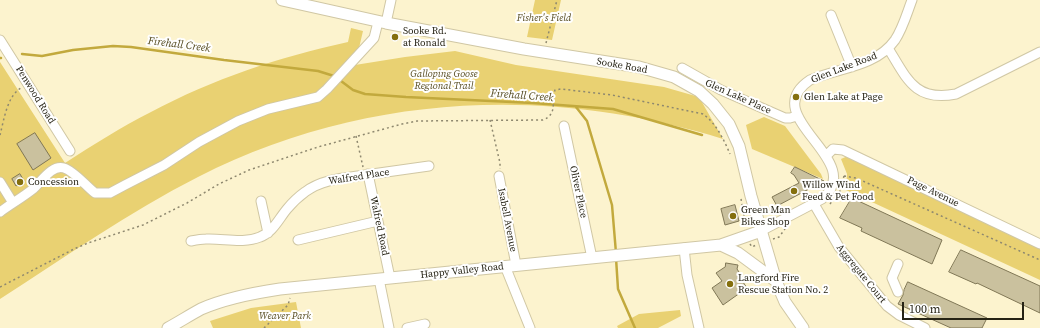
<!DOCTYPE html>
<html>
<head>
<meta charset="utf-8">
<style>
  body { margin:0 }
  #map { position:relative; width:1040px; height:328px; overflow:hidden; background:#fcf3ce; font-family:"Source Serif 4",serif }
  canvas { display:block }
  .scale { position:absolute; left:902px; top:302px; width:122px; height:18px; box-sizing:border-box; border:2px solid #262315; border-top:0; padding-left:5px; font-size:12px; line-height:14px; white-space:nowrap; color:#262315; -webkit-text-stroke:3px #fff; paint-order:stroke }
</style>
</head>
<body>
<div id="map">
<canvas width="1040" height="328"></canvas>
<div class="scale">100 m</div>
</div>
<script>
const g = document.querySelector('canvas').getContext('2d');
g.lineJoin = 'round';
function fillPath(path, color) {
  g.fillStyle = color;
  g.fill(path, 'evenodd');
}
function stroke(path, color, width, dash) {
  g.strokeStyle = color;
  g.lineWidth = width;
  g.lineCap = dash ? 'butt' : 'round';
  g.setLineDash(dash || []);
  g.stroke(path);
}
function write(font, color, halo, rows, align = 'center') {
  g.font = font + ' "Source Serif 4",serif';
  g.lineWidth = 4;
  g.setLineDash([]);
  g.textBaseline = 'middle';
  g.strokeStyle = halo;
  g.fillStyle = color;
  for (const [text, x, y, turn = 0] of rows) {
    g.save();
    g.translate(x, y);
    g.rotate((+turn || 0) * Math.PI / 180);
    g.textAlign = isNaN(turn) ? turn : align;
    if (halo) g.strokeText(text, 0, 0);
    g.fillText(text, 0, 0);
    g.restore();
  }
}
fillPath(new Path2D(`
  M535,0H561L552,40L527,37Z
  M351,28L363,31L355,65L405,57L455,51L516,65L664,87L699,97L723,139C549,85 363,93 198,177C129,212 65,257 0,299V62L65,163C93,145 121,127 151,112C213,79 279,57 348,42Z
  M764,117L785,126L821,174L823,179L752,149L746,125Z
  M850,155L1040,243V280L846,190L847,174L841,159Z
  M296,302L301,328H213L210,321L251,308Z
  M680,310L681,316L658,328H618L617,326L639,314Z`), '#e9d172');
stroke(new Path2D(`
  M22,54L42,56L73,50L113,46L131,47L224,60L318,71L334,76
  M0,58H1
  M341,81L353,90L365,94L406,97L533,103L613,109L702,135
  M576,107L587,121L612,205L616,253
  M616,258L618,289L635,328`), '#c2a93d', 2.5);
const building = new Path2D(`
  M35,133L51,158L33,170L17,144Z
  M795,167L824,181L777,206L772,197L799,183L794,175L791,173Z
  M20,174L24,181L16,186L12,179Z
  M852,198L942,240L932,264L861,231L862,228L840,218Z
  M735,205L739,221L725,225L721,209Z
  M961,250L1040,286V313L977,283L976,284L949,272Z
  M726,263L738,265L737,269L741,275L739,276L747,288L723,305L712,288L722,281L716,273L725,267Z
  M908,282L987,318L982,328H951L898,304L903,295L904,290Z`);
fillPath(building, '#cac19e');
stroke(building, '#807756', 1);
const minor = new Path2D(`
  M831,15L852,67
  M386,23L391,0
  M0,40L70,151
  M888,48C907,79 915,102 956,94L1040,52
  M682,68L721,90L785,118H790L797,116
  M564,126L592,258
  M826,156L833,149L843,150L1040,244
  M368,174L390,278
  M499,176L516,265
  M0,182L13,203
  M261,201L268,233
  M814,204L839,247L887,306L899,315L925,328
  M0,212C11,204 23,197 33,189C41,182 52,164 64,168C74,171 86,186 95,193H110L125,185L164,165L199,142L238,121L268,109L318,97L327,89L374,38L378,22
  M761,231L822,199C869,160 755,117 810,80C838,68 876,67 895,40C903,28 907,13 912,0
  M298,240L378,221
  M191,241C196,240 201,239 206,239C223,238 243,244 260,237C273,232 278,220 287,209C292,203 298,197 305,192C322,179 344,178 365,175C386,172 408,169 429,166
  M684,248L687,275L699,328
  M505,266L530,328
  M379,279L389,328
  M898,292L892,278L898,264
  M407,328L425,324`);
const major = new Path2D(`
  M282,0L386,23L524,49L639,67L674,77L699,91L713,104L729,124L739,146L751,196L776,281L785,302L803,328
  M721,245L738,253L776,281
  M168,328C179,322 190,315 201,309C226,298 253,293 280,289L721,245L761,231`);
stroke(minor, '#d0c7a4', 11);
stroke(major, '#d0c7a4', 13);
stroke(new Path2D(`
  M546,43L557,0
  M490,120L500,163V169
  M0,135C4,120 7,96 21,88
  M356,136L363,167
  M844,176L856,178L1040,260
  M741,199L746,226
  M830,204L840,191L844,176
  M773,239L779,237L785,229
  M750,244L752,247L756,245
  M0,287L74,249L88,243L143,225L187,203L219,184L249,170L318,147L402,124L417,121L543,120C558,114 551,102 555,90L561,89L612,95L703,114C716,123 724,140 730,154
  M264,328L288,305L290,298`), '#8e886f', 1.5, [2, 3]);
stroke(minor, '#fff', 9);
stroke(major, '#fff', 11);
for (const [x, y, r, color] of [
  [395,37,4,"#846f0e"],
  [796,97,4,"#846f0e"],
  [20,182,4,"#846f0e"],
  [794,191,4,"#846f0e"],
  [733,216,4,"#846f0e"],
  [730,284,4,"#846f0e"]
]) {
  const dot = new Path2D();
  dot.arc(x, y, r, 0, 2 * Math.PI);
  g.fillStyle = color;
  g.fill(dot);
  stroke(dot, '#fff', 1.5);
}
write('italic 10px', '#584d22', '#fff', [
  ["Fisher's Field",544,18],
  ["Galloping Goose",444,74],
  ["Regional Trail",444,86],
  ["Weaver Park",285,316]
]);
write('10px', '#262315', '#fff', [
  ["Sooke Rd.",403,31],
  ["at Ronald",403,43],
  ["Glen Lake at Page",804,97],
  ["Concession",28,182],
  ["Willow Wind",802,185],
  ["Feed & Pet Food",802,197],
  ["Green Man",741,210],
  ["Bikes Shop",741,222],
  ["Langford Fire",738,278],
  ["Rescue Station No. 2",738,290]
], 'left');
write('10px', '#262315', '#fff', [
  ["Sooke Road",622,66,10],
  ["Glen Lake Road",844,68,-21],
  ["Penwood Road",35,95,58],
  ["Glen Lake Place",738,97,24],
  ["Walfred Place",359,177,-9],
  ["Oliver Place",578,192,78],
  ["Page Avenue",933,192,26],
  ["Isabell Avenue",507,220,79],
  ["Walfred Road",379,226,78],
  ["Happy Valley Road",462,271,-6],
  ["Aggregate Court",861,274,51]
]);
write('italic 11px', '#51471b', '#fff', [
  ["Firehall Creek",179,45,7],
  ["Firehall Creek",522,96,4]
]);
</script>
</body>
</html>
